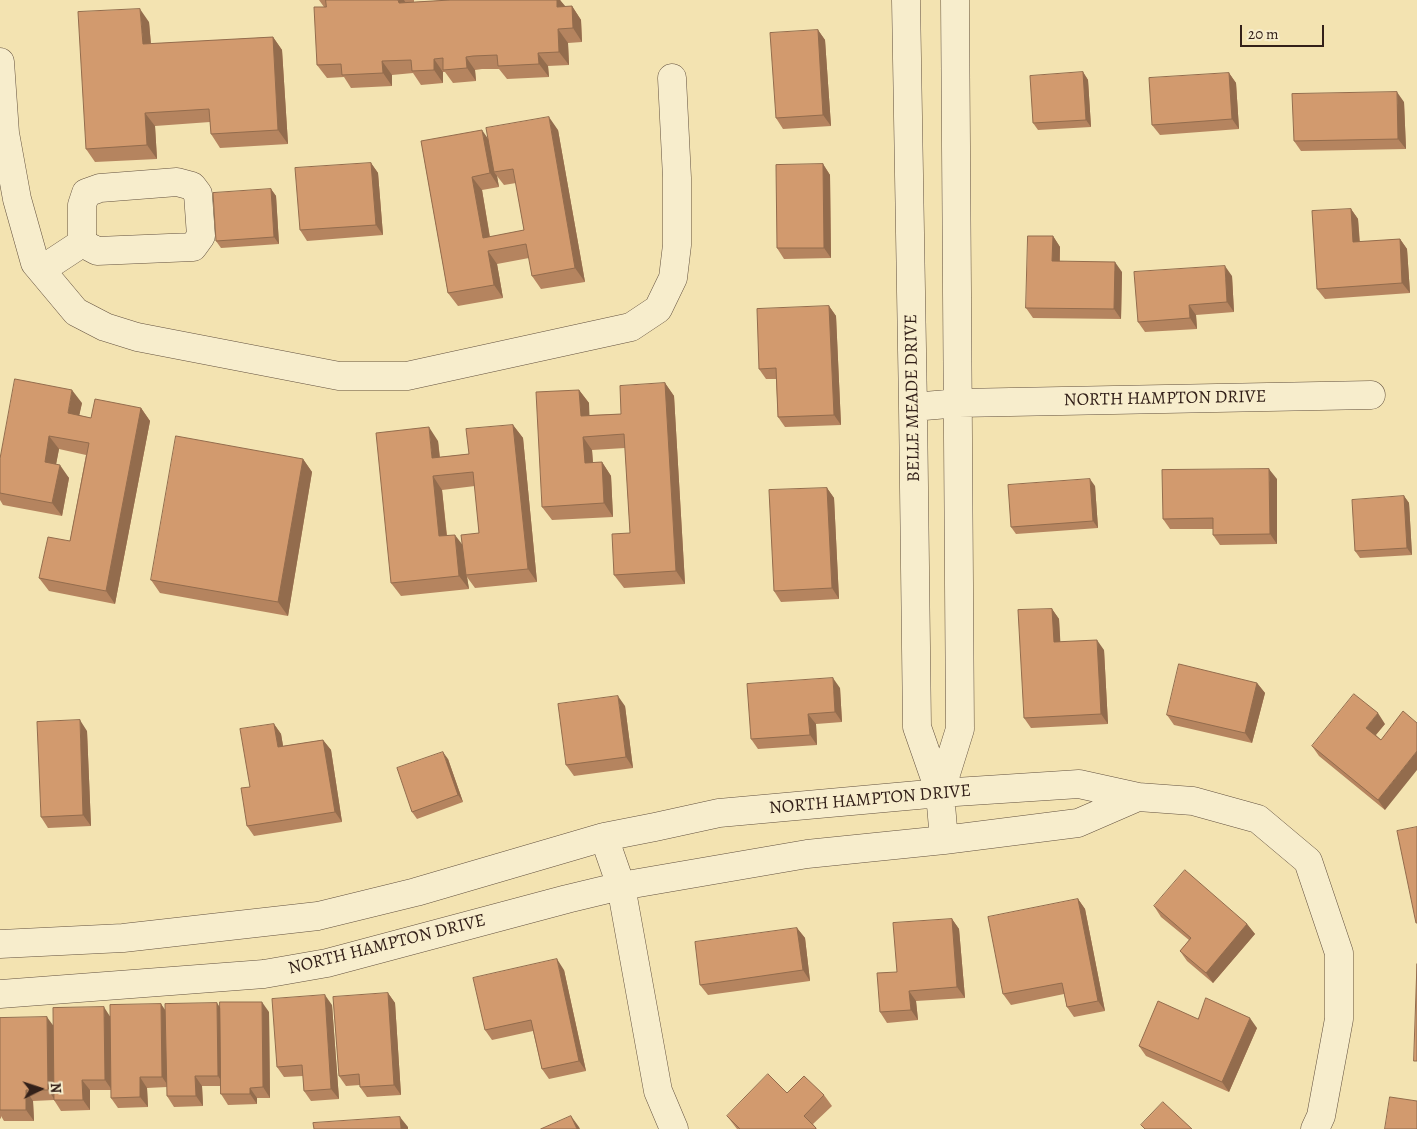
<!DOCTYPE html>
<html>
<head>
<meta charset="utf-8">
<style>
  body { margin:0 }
  #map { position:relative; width:1417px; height:1129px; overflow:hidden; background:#f3e3b1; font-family:Alegreya,serif }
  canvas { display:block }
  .north { position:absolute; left:15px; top:1064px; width:50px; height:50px; -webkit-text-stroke:4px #f7edcc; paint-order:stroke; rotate:86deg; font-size:14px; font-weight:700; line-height:20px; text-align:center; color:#332019 }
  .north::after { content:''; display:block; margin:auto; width:18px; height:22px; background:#332019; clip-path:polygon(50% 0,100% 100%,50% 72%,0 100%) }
  .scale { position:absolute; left:1240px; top:25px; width:84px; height:22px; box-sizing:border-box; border:2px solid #332019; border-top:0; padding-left:6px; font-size:15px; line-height:18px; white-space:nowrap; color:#332019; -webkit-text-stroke:4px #f7edcc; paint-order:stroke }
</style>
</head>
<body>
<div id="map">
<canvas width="1417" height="1129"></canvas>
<div class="north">N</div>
<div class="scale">20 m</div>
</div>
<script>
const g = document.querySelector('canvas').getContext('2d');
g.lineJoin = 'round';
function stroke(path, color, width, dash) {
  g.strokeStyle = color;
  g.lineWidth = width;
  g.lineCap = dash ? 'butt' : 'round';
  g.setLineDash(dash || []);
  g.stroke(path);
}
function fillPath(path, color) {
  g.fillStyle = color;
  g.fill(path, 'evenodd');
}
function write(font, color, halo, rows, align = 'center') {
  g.font = font + ' Alegreya,serif';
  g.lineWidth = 5;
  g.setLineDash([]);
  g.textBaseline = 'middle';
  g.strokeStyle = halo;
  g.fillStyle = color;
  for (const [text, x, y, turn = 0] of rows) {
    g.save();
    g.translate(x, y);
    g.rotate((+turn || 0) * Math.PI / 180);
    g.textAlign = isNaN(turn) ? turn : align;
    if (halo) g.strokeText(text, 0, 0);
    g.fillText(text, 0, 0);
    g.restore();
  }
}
const minor = new Path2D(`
  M906,0L913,407L917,727L940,793L944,840
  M0,62L5,133L17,199L35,263L76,312L105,327L137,337L339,376H407L631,327L658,309L673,278L677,245V178L672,78
  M41,270L82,243V205L86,193L100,188L177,182L192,186L198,194L201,236L193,247L97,251L82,243
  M913,407L959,403L1371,395
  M940,793L960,729L955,0
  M604,837L621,886L658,1091L674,1129
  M0,944L123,938L318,916L416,892L604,837L655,827L719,813L940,793L1079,784L1138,797L1193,801L1258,819L1308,861L1339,953V1019L1321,1116L1315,1129
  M0,994L264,974L327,963L567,899L621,886L807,854L944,840L1078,823L1138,797`);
stroke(minor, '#63513f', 29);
stroke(minor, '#f7edcc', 28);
fillPath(new Path2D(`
  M319,0H414V2L450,0H560L565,7L572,6L581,20L582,42L568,43L569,65L548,66L549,77L507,79L499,69H482L475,70L476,81L453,83L445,72H443V83L421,85L413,73L392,75V86L351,88L344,77L327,78L317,65L324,7Z
  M149,22L151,44L273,37L282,50L288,144L220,148L211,134L210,122L155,126L157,159L95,162L86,149Z
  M818,30L825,40L831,126L783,129L776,118Z
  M1083,72L1088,80L1091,127L1038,130L1033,123Z
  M1229,73L1236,83L1239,129L1160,135L1152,125Z
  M1404,102L1406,149L1301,151L1294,141Z
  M558,130L585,282L541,289L532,276L529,258L497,264L503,298L458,306L448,293L421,141L488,139ZM497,176L504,185L516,183L524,230L490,237L482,190L499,187Z
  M371,163L378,173L383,235L307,241L300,230Z
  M823,164L830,175L831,258L784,259L777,248Z
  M271,189L276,196L279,244L221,248L216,241Z
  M1351,209L1358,219L1360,242L1400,239L1407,249L1410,293L1325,299L1317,289Z
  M1053,236L1060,247V261L1122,272L1121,319L1033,318L1026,308Z
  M1232,276L1234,312L1196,315L1197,329L1145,332L1138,322Z
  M829,306L836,316L841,425L785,427L778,417L776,379H766L759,369Z
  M665,383L674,396L685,584L624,588L614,575L630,533L625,448L592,450L593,463L602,462L611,476L613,517L552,520L542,507L579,390L589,403V415L621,414Z
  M82,403L79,415L91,418L141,408L150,421L115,604L49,591L39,578L70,541L86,455L59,449L56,464L69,478L62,516L3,505L0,500V459Z
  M513,425L523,438L537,582L475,588L467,577L469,589L401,596L391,583L438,441L440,457L469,454ZM475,486L479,533L463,545L447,535L442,490Z
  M303,459L312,472L288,616L160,593L151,580Z
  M1277,479V544L1220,545L1213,535V529H1170L1163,519Z
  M1095,486L1098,528L1016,534L1011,527Z
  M827,488L834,498L839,599L781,602L774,591Z
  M1404,496L1409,503L1412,555L1360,558L1355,551Z
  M1052,609L1059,619L1060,642L1104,650L1108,724L1031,728L1024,718Z
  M1257,683L1265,693L1252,743L1174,725L1167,715Z
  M840,688L842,722L816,724L817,745L758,749L751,739Z
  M625,706L633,768L574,776L566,765Z
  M274,724L281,734L283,746L323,740L331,750L342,822L254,836L247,826L250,787Z
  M1385,724L1376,735L1381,740L1385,810L1319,756L1312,746Z
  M87,731L91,826L48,828L41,817Z
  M448,759L463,802L417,819L412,812Z
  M1078,899L1085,909L1105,1011L1074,1017L1067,1007L1064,994L1011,1005L1003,994Z
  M1154,906L1247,924L1255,934L1213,983L1187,961L1180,951L1189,940L1161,917Z
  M952,919L959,929L965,998L916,1001L918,1020L887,1023L880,1012L897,972Z
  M797,928L805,938L810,981L708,995L700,985Z
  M564,970L586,1071L549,1079L542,1069L533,1031L492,1040L485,1030Z
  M388,993L395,1003L401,1095L367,1097L360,1087V1085L346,1086L339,1076Z
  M161,1004L166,1011L220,1008L269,1012L270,1098H257V1104L228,1105L221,1094V1086H202L203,1106L174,1107L167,1096V1087L147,1088L148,1107L118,1108L111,1098V1090H90V1110L61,1111L54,1100L33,1101L34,1121H4L1,1116V1118L0,1119V1018L53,1025L110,1016Z
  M332,1005L339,1099L311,1101L304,1091L303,1076L284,1077L277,1067Z
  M1198,1019L1257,1028L1229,1092L1146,1056L1139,1046Z
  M787,1093L824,1095L832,1106L813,1124L817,1129H737L727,1116Z`), '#b5845f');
fillPath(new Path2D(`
  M398,0H404L407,5L399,3Z
  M557,0H560L566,7H557Z
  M572,6L581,20L582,42L573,28Z
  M140,9L149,22L152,57L143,44Z
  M558,29L568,43L569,65L559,52Z
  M818,30L825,40L831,126L823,115Z
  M273,37L282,50L288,144L278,130Z
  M538,53L548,66L549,77L539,64Z
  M466,57L475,70L476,81L467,68Z
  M434,59L443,72V83L434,70Z
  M382,61L392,75V86L383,73Z
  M1083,72L1088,80L1091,127L1086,120Z
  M1229,73L1236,83L1239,129L1232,119Z
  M1397,92L1404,102L1406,149L1398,139Z
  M145,113L155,126L157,159L147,145Z
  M549,117L558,130L585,282L575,268Z
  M482,130L491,143L494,172L497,176L499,187L490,173Z
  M371,163L378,173L383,235L376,225Z
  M823,164L830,175L831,258L824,248Z
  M472,177L482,190L492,251L483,238Z
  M271,189L276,196L279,244L274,237Z
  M1351,209L1358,219L1360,252L1353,242Z
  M1053,236L1060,247L1059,271L1052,261Z
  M1400,239L1407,249L1410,293L1402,283Z
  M488,251L497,264L503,298L494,285Z
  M1115,262L1122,272L1121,319L1114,309Z
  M1225,266L1232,276L1234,312L1227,302Z
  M1189,305L1196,315L1197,329L1190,318Z
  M829,306L836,316L841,425L834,415Z
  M665,383L674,396L685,584L676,571Z
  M72,390L82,403L77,426L68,413Z
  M579,390L589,403L590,429L581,416Z
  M141,408L150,421L115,604L106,591Z
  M513,425L523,438L537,582L528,569Z
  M429,427L438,441L441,471L432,458Z
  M49,436L59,449L54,475L45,462Z
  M583,437L592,450L594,477L585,463Z
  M303,459L312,472L288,616L278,602Z
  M602,462L611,476L613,517L604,503Z
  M60,465L69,478L62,516L52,503Z
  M1269,469L1277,479V544L1270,534Z
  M433,476L442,490L448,549L439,536Z
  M1090,479L1095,486L1098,528L1093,521Z
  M827,488L834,498L839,599L832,588Z
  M1404,496L1409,503L1412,555L1407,548Z
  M455,535L465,548L466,575L467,577L469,589L459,576Z
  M1052,609L1059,619L1061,652L1054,642Z
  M1097,640L1104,650L1108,724L1101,714Z
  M833,678L840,688L842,722L835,712Z
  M1257,683L1265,693L1252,743L1245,733Z
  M618,696L625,706L633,768L626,757Z
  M1378,713L1385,724L1373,738L1366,728Z
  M808,714L816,724L817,745L810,735Z
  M80,720L87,731L91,826L83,815Z
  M274,724L281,734L285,757L278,747Z
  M323,740L331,750L342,822L335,812Z
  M1417,751V770L1385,810L1378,800Z
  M443,752L448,759L463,802L458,795Z
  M1078,899L1085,909L1105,1011L1098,1001Z
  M952,919L959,929L965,998L957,987Z
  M1247,924L1255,934L1213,983L1206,973Z
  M797,928L805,938L810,981L803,970Z
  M557,959L564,970L586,1071L579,1061Z
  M909,991L916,1001L918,1020L911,1010Z
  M388,993L395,1003L401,1095L394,1085Z
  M325,995L332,1005L339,1099L331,1089Z
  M262,1002L269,1012L270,1098L263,1087Z
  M217,1003L224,1013L225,1086L218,1076Z
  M161,1004L168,1015L169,1087L162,1077Z
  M104,1007L111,1018L112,1090L105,1080Z
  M47,1017L55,1028V1100L48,1090Z
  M1250,1018L1257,1028L1229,1092L1222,1082Z
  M195,1076L202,1086L203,1106L196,1096Z
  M140,1077L147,1088L148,1107L140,1097Z
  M82,1080L90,1090V1110L83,1100Z
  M250,1088L257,1098V1104L250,1094Z
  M26,1090L33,1101L34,1121L26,1110Z
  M571,1116L579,1127L580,1129H577Z
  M400,1117L408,1127V1129H401Z`), '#936c4d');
const building = new Path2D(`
  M326,0H398L399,3L450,0H557V7L572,6L573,28L558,29L559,52L538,53L539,64L498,66L497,55L473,56L466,57L467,68L443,70V58L434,59V70L412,71L411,60L382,61L383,73L342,75L341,64L317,65L314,7H326Z
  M140,9L143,44L273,37L278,130L211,134L209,109L145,113L147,145L86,149L78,12Z
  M818,30L823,115L776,118L770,33Z
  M1083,72L1086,120L1033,123L1030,76Z
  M1229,73L1232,119L1152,125L1149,78Z
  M1397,92L1398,139L1294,141L1292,94Z
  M549,117L575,268L532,276L526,244L488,251L494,285L448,293L421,141L482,130L490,173L472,177L483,238L524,230L513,169L494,172L486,128Z
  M371,163L376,225L300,230L295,168Z
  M823,164L824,248H777L776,165Z
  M271,189L274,237L216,241L213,193Z
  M1351,209L1353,242L1400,239L1402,283L1317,289L1312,211Z
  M1028,236H1053L1052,261L1115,262L1114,309L1026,308Z
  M1225,266L1227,302L1189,305L1190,318L1138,322L1134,272Z
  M829,306L834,415L778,417L776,368L759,369L757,309Z
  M15,379L72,390L68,413L91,418L95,399L141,408L106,591L39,578L48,537L70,541L89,443L49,436L45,462L60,465L52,503L0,493V459Z
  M665,383L676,571L614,575L612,534L630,533L624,434L583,437L585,463L602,462L604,503L542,507L536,392L579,390L581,416L621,414L620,386Z
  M513,425L528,569L466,575L461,535L479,533L473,472L433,476L439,536L455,535L459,576L391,583L376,433L429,427L432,458L469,454L466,429Z
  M176,436L303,459L278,602L151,580Z
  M1269,469L1270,534L1213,535V518L1163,519L1162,470Z
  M1090,479L1093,521L1011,527L1008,485Z
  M827,488L832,588L774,591L769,490Z
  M1404,496L1407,548L1355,551L1352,500Z
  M1052,609L1054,642L1097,640L1101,714L1024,718L1018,610Z
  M1179,664L1257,683L1245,733L1167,715Z
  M833,678L835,712L808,714L810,735L751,739L747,684Z
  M1354,694L1378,713L1366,728L1381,740L1403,711L1417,723V751L1378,800L1312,746Z
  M618,696L626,757L566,765L558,704Z
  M80,720L83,815L41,817L37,722Z
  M274,724L278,747L323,740L335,812L247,826L241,788L250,787L240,729Z
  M443,752L458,795L412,812L397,768Z
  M1417,827V923H1416L1397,831Z
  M1185,870L1247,924L1206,973L1180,951L1191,938L1154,906Z
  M1078,899L1098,1001L1067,1007L1062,983L1003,994L988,917Z
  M952,919L957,987L909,991L911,1010L880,1012L877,973L897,972L893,923Z
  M797,928L803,970L700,985L695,942Z
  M557,959L579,1061L542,1069L531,1020L485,1030L473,978Z
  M1417,964V1061H1414Z
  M388,993L394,1085L360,1087L359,1074L339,1076L333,997Z
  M325,995L331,1089L304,1091L302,1065L277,1067L272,999Z
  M1206,998L1250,1018L1222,1082L1139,1046L1158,1001L1198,1019Z
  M220,1002H262L263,1087L250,1088V1094H221Z
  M217,1003L218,1076H195L196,1096H167L165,1004Z
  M161,1004L162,1077H140V1097L111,1098L110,1005Z
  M104,1007L105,1080H82L83,1100H54L53,1008Z
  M47,1017L48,1090H26V1110H0V1018Z
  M768,1074L787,1093L804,1076L824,1095L804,1116L816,1128L815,1129H740L727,1116Z
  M1390,1097L1417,1101V1129H1385Z
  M1163,1102L1192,1129H1145L1141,1125Z
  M571,1116L577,1129H541Z
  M400,1117L401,1129H314L313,1123Z`);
fillPath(building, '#d29a6e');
stroke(building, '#936c4d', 1);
write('18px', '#332019', '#f7edcc', [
  ["BELLE MEADE DRIVE",913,398,-91],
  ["NORTH HAMPTON DRIVE",1165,399,-1],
  ["NORTH HAMPTON DRIVE",870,800,-5],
  ["NORTH HAMPTON DRIVE",387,945,-14]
]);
</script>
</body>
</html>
